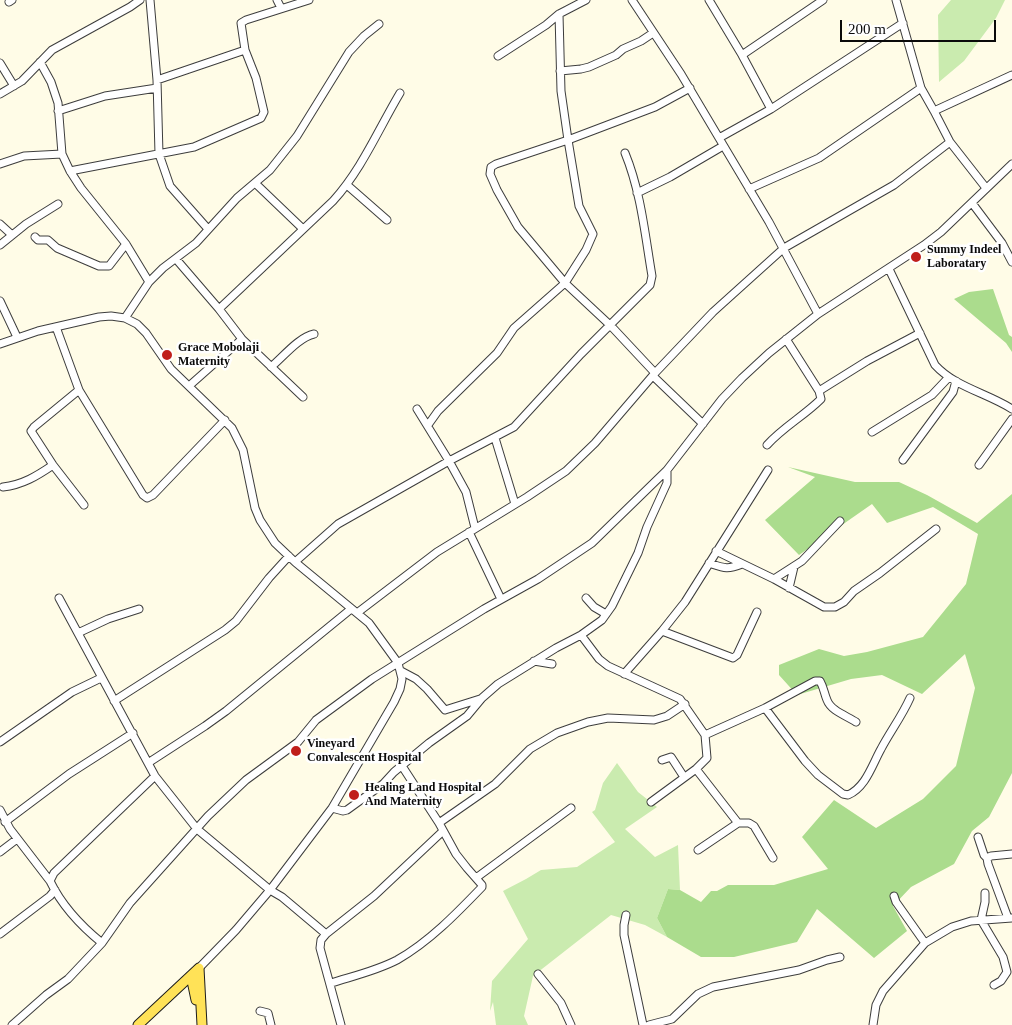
<!DOCTYPE html>
<html>
<head>
<meta charset="utf-8">
<style>
  body { margin:0 }
  #map { position:relative; width:1012px; height:1025px; overflow:hidden; background:#fffce7; font-family:Georgia,serif }
  canvas { display:block }
  .scale { position:absolute; left:840px; top:20px; width:156px; height:22px; box-sizing:border-box; border:2px solid #0a0a0a; border-top:0; padding-left:6px; font-size:15px; line-height:18px; white-space:nowrap; color:#0a0a0a; -webkit-text-stroke:4px #fff; paint-order:stroke }
</style>
</head>
<body>
<div id="map">
<canvas width="1012" height="1025"></canvas>
<div class="scale">200 m</div>
</div>
<script>
const g = document.querySelector('canvas').getContext('2d');
g.lineJoin = 'round';
function fillPath(path, color) {
  g.fillStyle = color;
  g.fill(path, 'evenodd');
}
function stroke(path, color, width, dash) {
  g.strokeStyle = color;
  g.lineWidth = width;
  g.lineCap = dash ? 'butt' : 'round';
  g.setLineDash(dash || []);
  g.stroke(path);
}
function write(font, color, halo, rows, align = 'center') {
  g.font = font + ' Georgia,serif';
  g.lineWidth = 5;
  g.setLineDash([]);
  g.textBaseline = 'middle';
  g.strokeStyle = halo;
  g.fillStyle = color;
  for (const [text, x, y, turn = 0] of rows) {
    g.save();
    g.translate(x, y);
    g.rotate((+turn || 0) * Math.PI / 180);
    g.textAlign = isNaN(turn) ? turn : align;
    if (halo) g.strokeText(text, 0, 0);
    g.fillText(text, 0, 0);
    g.restore();
  }
}
fillPath(new Path2D(`
  M951,0H1005L996,18L964,61L939,82L938,15Z
  M617,763L638,792L657,807L625,829L655,857L678,845L680,890L668,889L657,918L667,937L645,925L611,915L533,976L524,1016L528,1025H496L493,1002L490,1011L492,981L528,939L503,891L526,879L541,870L577,867L615,842L592,812L595,810L603,783Z`), '#caebaf');
fillPath(new Path2D(`
  M993,289L1009,335L1012,337V352L1006,343L954,299L969,292Z
  M788,467L855,482H899L927,495L977,523L1012,494V773L989,817L972,831L954,864L911,887L893,906L907,931L874,958L817,909L797,942L734,957H701L667,937L657,918L668,889L680,890L701,902L711,891H717L728,885H774L828,869L802,837L834,800L876,828L923,799L956,766L975,688L965,654L922,694L882,675L851,679L797,695L779,675V665L819,649L844,656L867,652L923,637L966,584L978,534L933,507L887,523L872,504L799,555L765,520L815,477Z`), '#abdc8d');
const minor = new Path2D(`
  M150,0L157,80L159,154L170,186L208,229
  M277,0L281,8
  M632,0L681,74L719,138
  M709,0L742,55L771,109
  M896,0L921,88L934,111
  M9,2L12,0
  M742,55L823,0
  M498,56L546,25L559,14
  M40,62L51,82L58,103L62,154L70,171L81,188L126,244L149,282
  M0,63L14,86
  M560,71L581,69L589,67L616,55L623,49L641,41L653,33
  M157,80L245,50
  M0,94L22,81L52,50L130,7L140,0
  M58,111L105,96L157,88
  M0,164L24,156L62,154
  M70,171L194,147L261,118L264,112L256,78L245,50L241,23L246,20L309,0
  M255,183L303,229
  M347,185L387,220
  M986,188L950,142L934,111L1012,75
  M749,189L819,158L921,88
  M637,193L670,177L723,146
  M972,203L1002,243L1012,262
  M0,224L12,235
  M35,237L38,240H48L57,248L99,266H109L126,244
  M0,245L26,224L58,204
  M176,259L219,309L242,339L303,397
  M889,269L935,365C955,387 987,393 1012,409
  M0,301L17,337
  M219,309L333,201C362,169 378,130 400,93
  M818,314L769,222L719,138L771,109L903,23
  M125,318L149,282L163,268L196,243L237,198L270,170L297,136L349,52L364,36L379,24
  M56,327L79,390L143,495L147,498L153,495L225,420
  M786,339L819,391L867,361L920,333
  M0,344L38,331L99,317L111,316L125,318L137,324L146,333L171,369L232,428L243,450L255,508L260,520L275,543L295,562L369,623L398,663L402,679L400,689L394,702L332,808L270,890L236,930L199,968
  M271,367C283,357 299,337 314,334
  M655,373L611,326L565,283L518,227L497,190L490,174L491,167L496,164L568,140L655,107L690,88
  M653,376L703,424
  M189,386L242,339
  M79,390L34,427L31,431L53,465L84,505
  M417,409L449,461L466,492L475,528
  M428,425L438,411L497,353L514,328L565,283L586,250L593,234L579,206L568,140L561,91L559,14L586,0
  M872,432L932,395L949,377
  M495,438L515,504
  M767,445C783,427 804,416 821,399L819,391
  M903,460L953,392L956,381
  M979,465L1012,419
  M3,487C22,485 37,476 53,465
  M469,532L501,599
  M716,551L774,579L824,607H835L844,602L854,591L880,573L936,529
  M295,562L338,524L449,461L514,427L581,354L650,285L652,276C645,235 641,192 625,153
  M709,563C724,568 727,570 742,564
  M774,579L802,561L840,521
  M789,588L794,567
  M59,598L155,776L197,829L270,890L282,897L326,934L321,940L320,948L341,1025
  M586,598L594,607L606,614
  M357,613L437,552L527,497L566,471L595,443L655,373L713,312L784,248L894,185L950,142
  M662,631L733,658L737,655L757,612
  M78,633L108,619L139,609
  M581,635L599,659L608,666L680,699L705,735L707,758L696,769L651,802
  M534,661L552,664
  M401,671L416,679L427,689L445,710L480,699
  M624,674L662,631L685,602L768,470
  M114,701L225,630L236,621L269,578L289,556
  M765,708L805,761L818,775L843,794L848,795C866,787 872,765 881,749C890,732 902,716 910,698
  M705,735L765,708L815,681H820C824,688 824,693 827,700C831,711 847,716 856,722
  M0,742L72,692L101,678
  M662,760L671,757L684,777
  M148,763L205,726L226,711L351,609
  M696,769L738,823
  M332,808L343,811L347,810L383,784L394,772L429,743L467,716L482,698L498,684L556,648L581,635L602,620L612,606L638,553L647,527L667,483V470
  M0,810L10,829L50,881C62,906 81,926 102,943
  M5,822L69,774L133,733
  M439,823L495,784L530,749L557,733L588,722L608,718L654,720L667,716L685,704
  M978,837L984,855L987,858
  M698,850L738,823H749L754,826L773,858
  M0,852L17,839
  M476,878L571,808
  M50,881L54,873L155,776
  M985,893V902L981,920L1003,957L1007,972L1001,981L994,985
  M894,896L896,902L925,943
  M626,915L624,925V935L643,1025
  M1008,918L988,864L987,858L991,856L1012,854
  M0,934L50,896L55,890
  M326,934L374,896L443,831
  M538,974L561,1003L571,1025
  M331,983C353,976 376,971 397,960C429,942 457,913 482,887V885L467,868L456,854L439,823L402,766
  M260,1011L268,1013L271,1025
  M12,1025L46,995L68,979L102,943L130,903L208,816L246,780L298,742L316,720L372,679L484,609L538,579L592,543L667,470L722,399L742,378L769,353L818,314L924,245L941,232L1012,164
  M649,1025L672,1019L698,994L713,987L799,970L827,960L840,957
  M873,1025L876,1005L883,991L925,943L952,927L971,921L1012,918`);
const major = new Path2D(`
  M199,968L202,1025
  M191,976L196,1000
  M138,1025L199,968`);
stroke(minor, '#3d3d3d', 9);
stroke(major, '#1b1b1b', 11);
stroke(minor, '#fff', 7);
stroke(major, '#ffe257', 9);
for (const [x, y, r, color] of [
  [916,257,6,"#c01f1b"],
  [167,355,6,"#c01f1b"],
  [296,751,6,"#c01f1b"],
  [354,795,6,"#c01f1b"]
]) {
  const dot = new Path2D();
  dot.arc(x, y, r, 0, 2 * Math.PI);
  g.fillStyle = color;
  g.fill(dot);
  stroke(dot, '#fff', 2);
}
write('bold 12px', '#0a0a0a', '#fff', [
  ["Summy Indeel",927,250],
  ["Laboratary",927,264],
  ["Grace Mobolaji",178,348],
  ["Maternity",178,362],
  ["Vineyard",307,744],
  ["Convalescent Hospital",307,758],
  ["Healing Land Hospital",365,788],
  ["And Maternity",365,802]
], 'left');
</script>
</body>
</html>
